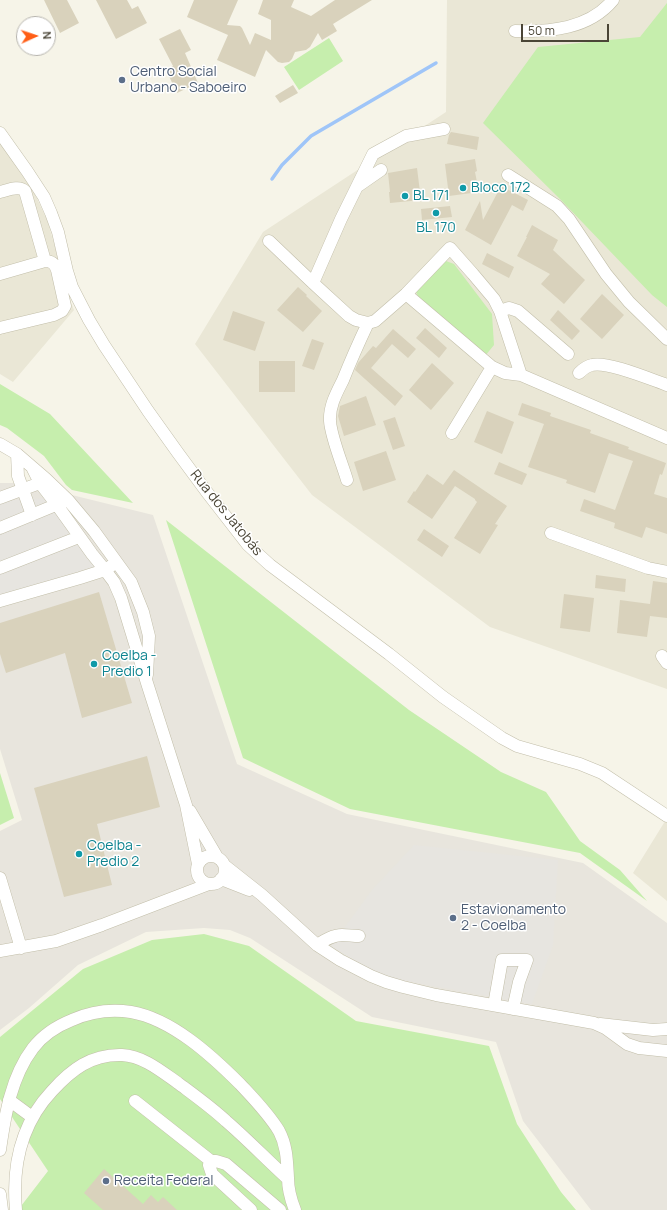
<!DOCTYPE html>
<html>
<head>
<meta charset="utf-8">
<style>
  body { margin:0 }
  #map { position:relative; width:667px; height:1210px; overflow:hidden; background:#f6f4e8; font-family:Manrope,sans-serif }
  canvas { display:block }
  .north { position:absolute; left:16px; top:16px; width:40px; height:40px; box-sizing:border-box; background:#fff; border:1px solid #b7b5af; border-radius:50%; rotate:87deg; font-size:11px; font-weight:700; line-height:16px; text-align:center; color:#4a4536 }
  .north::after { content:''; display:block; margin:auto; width:14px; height:18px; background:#ff5e16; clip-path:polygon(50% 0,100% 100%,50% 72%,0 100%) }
  .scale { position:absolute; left:521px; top:24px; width:88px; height:18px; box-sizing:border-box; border:2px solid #4a4536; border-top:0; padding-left:5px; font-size:12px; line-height:14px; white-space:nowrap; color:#4a4536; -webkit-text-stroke:3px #fff; paint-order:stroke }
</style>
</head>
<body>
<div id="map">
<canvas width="667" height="1210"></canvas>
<div class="north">N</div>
<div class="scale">50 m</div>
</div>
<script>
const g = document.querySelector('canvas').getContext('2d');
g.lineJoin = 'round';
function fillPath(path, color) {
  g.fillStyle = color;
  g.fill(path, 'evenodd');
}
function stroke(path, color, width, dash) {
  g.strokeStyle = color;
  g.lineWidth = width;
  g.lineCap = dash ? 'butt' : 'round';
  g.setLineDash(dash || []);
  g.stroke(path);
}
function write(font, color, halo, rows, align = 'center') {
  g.font = font + ' Manrope,sans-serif';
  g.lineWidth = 3;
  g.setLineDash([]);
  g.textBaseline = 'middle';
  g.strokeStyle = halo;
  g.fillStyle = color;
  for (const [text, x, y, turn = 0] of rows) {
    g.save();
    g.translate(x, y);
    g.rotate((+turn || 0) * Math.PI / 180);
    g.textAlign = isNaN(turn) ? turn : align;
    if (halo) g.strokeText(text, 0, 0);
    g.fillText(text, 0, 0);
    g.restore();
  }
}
fillPath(new Path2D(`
  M447,0H667V689L490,627L312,495L195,344L263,232L446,112Z
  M0,142L32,188L47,220L56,250L62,281L74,310L13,382L0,374Z
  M667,818V901L633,873Z`), '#eae7d6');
fillPath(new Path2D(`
  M0,483H23L153,515L237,764L347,814L583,863L667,923V1210H591L523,1121L496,1042L372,1017L250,938L230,930L204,928L146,932L78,965L29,1008L0,1030V831L22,820L0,749Z`), '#e8e5dd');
fillPath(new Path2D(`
  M667,3V307L652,295L561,200L483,123L538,47L640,37Z
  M329,38L343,61L299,90L284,67Z
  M446,261L454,264L492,314L494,345L485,356L420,300L415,290Z
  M0,384L50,414L133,503L72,490L66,485L44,456L7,428L0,425Z
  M166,520L409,710L501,772L546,792L580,841L620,870L647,901L580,853L350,809L243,758Z
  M0,773L14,818L0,825Z
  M204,934L249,946L356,1021L489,1046L517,1124L561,1192L576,1210H18L48,1171L0,1099V1037L83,969L152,940Z`), '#c6eead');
fillPath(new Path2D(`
  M62,497L101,572L0,604V501Z
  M414,845L558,860L553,945L532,1004L379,976L331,946L372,890Z`), '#e7e5e0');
stroke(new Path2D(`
  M272,179L282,165L311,136L436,63`), '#9fc5f8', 3.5);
fillPath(new Path2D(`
  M44,0H67L79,23L60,33Z
  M96,0H127L132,9L138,6L147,23L116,39Z
  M194,0H238L227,25L240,26L242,28L250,45L255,33L271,40V20L258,14L263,0H294L291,7L311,16L335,0H372L333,24L337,31L322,40L318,33L310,47L306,50L295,52L292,59L289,62L282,63L278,62L266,50L255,77L217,60L228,35L187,17Z
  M180,29L191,50L185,53L198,83L177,93L166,70L173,66L159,39Z
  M293,85L298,93L280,103L275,96Z
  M451,132L479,137L477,150L447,144L449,135Z
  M475,159L477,171L475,172L479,192L449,196L445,164Z
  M417,168L421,200L390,203L389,192H390L388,173Z
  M501,186L528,200L523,211L512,205L491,245L465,230L480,201L483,220Z
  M450,206L452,217L422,220L421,209Z
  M532,225L558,240L553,250L585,280L564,304L541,284L550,274L517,256L527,237H526Z
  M487,253L514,267L509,278L482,264Z
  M298,287L307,295L306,296L322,311L303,332L277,310Z
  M602,294L624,315L602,339L580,319Z
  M558,310L580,331L572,340L550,320Z
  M233,311L265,322L255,351L223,340Z
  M425,328L447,348L439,358L416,338Z
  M393,329L416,349L408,358L392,344L371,368L403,396L395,406L355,370L358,363L373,346L376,348Z
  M312,339L324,343L314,370L302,366Z
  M259,361H295V392H259Z
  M432,363L454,383L431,410L409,390Z
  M366,396L376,425L344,436L338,416L340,406Z
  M522,403L551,413L550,416L591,430L590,433L629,447L628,449L666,463L662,475L660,474L654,494L667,498V534L646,527L642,538L614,528L615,523L580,511L584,499L615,510L633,461L609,453L595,493L566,483L567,480L528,467L544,424L518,415Z
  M487,411L514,422L502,454L474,442Z
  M395,417L405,446L393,450L383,421Z
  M386,451L396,480L363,491L354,462Z
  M499,462L527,474L522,485L494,474Z
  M454,470L507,506L495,524L498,525L480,554L454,538L477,502L475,500V499L455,486L432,519L407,502L414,491L415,492L427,474L443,485Z
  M424,529L449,546L442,557L417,540Z
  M596,575L626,579L625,592L595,588Z
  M653,581L667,583V618L650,616L647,637L617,633L620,600L650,604Z
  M99,592L132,703L82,718L65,653L6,673L0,654V623Z
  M564,594L594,598L590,632L560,628Z
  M147,756L160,807L97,824L112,885L64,897L34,788Z
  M104,1169L143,1204L151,1195L158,1202L163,1197L177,1210H103L84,1193Z`), '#d9d2bc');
const minor = new Path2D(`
  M515,31C550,32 589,29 613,0
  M0,133L27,171L44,197L51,213L58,232L67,271L72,287L89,320L104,345L148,411L178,453L206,491L248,545L270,565L389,654L443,697L502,738L517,746L580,764L602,773L667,816
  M508,175L557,206L569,219L606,274L629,302L667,339
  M358,186L381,170
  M0,192C8,190 19,185 25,191L45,261
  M269,241L313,283L349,316L356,320L368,323L375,321L406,294L450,248L473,274L494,299L500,311L521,375
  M0,274L45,261C52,261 55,264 57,270L65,306L62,311L54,315L0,328
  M313,283L341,219L373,154L406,136L444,129
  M406,294L492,367L505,373L521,375L667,438
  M500,311L509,308L518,311L568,354
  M579,373C583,369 587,366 592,365C608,361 650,379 667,385
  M452,433L492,367
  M0,444L17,454L46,479L68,500L94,531L131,582L143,612L149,636L147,675
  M17,454L18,476L32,515
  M32,467L40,483L57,505L92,554L105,570L114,582L121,598L147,683L186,805L198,864
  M347,480C342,463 331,437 330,421C329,406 337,392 343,380C351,360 359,342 368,323
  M0,498L40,483L45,479
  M0,528L63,502
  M551,533L648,568L667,572
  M0,568L79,537
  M0,601L80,578L105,570L111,566
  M662,656L667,663
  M190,811L217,857
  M197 870a14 14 0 1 1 28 0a14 14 0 1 1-28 0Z
  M224,865L262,895L317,945L340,960L371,976L386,982L403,987L436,995L594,1023L605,1028L627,1044L639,1048L667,1051
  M0,878L21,948
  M221,879L249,890
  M317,945C325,940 333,935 342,935C348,935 353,936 359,936
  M0,951L56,941L102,925L209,884
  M494,1005L502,960H527L519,982L513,1009
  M600,1024L653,1030L667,1029
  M9,1100L32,1117
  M135,1101L211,1161
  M0,1150C5,1115 11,1077 33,1048C43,1035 57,1026 72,1020C90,1012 111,1009 131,1012C172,1019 212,1056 240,1084C254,1099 268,1113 279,1131C287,1146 287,1161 288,1178C288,1189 291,1200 295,1210
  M0,1194L2,1210
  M16,1210C12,1167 21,1124 52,1091C71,1070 91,1054 122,1055C143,1056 161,1071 178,1083C194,1095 211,1107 226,1121C247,1139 267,1160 288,1179
  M251,1210L212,1174L209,1165L211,1161H216L226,1164L280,1210`);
stroke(minor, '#c2bea9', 13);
stroke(minor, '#fff', 12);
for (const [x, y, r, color] of [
  [122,80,4,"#5c6f8a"],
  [463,188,4,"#0f9aa8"],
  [405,196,4,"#0f9aa8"],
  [436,213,4,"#0f9aa8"],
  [94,664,4,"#0f9aa8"],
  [79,854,4,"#0f9aa8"],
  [453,918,4,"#5c6f8a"],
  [106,1181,4,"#5c6f8a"]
]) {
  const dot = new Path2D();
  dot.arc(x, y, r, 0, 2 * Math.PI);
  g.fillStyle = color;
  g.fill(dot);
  stroke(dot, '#fff', 1.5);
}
write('14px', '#4e5e75', '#fff', [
  ["Centro Social",130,72],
  ["Urbano - Saboeiro",130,88],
  ["Estavionamento",461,910],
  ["2 - Coelba",461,926],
  ["Receita Federal",114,1181]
], 'left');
write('14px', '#0d838f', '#fff', [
  ["Bloco 172",471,188],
  ["BL 171",413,196],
  ["BL 170",436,228,"center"],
  ["Coelba -",102,656],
  ["Predio 1",102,672],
  ["Coelba -",87,846],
  ["Predio 2",87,862]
], 'left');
write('14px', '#4a4536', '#fff', [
  ["Rua dos Jatobás",226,513,51]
]);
</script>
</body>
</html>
